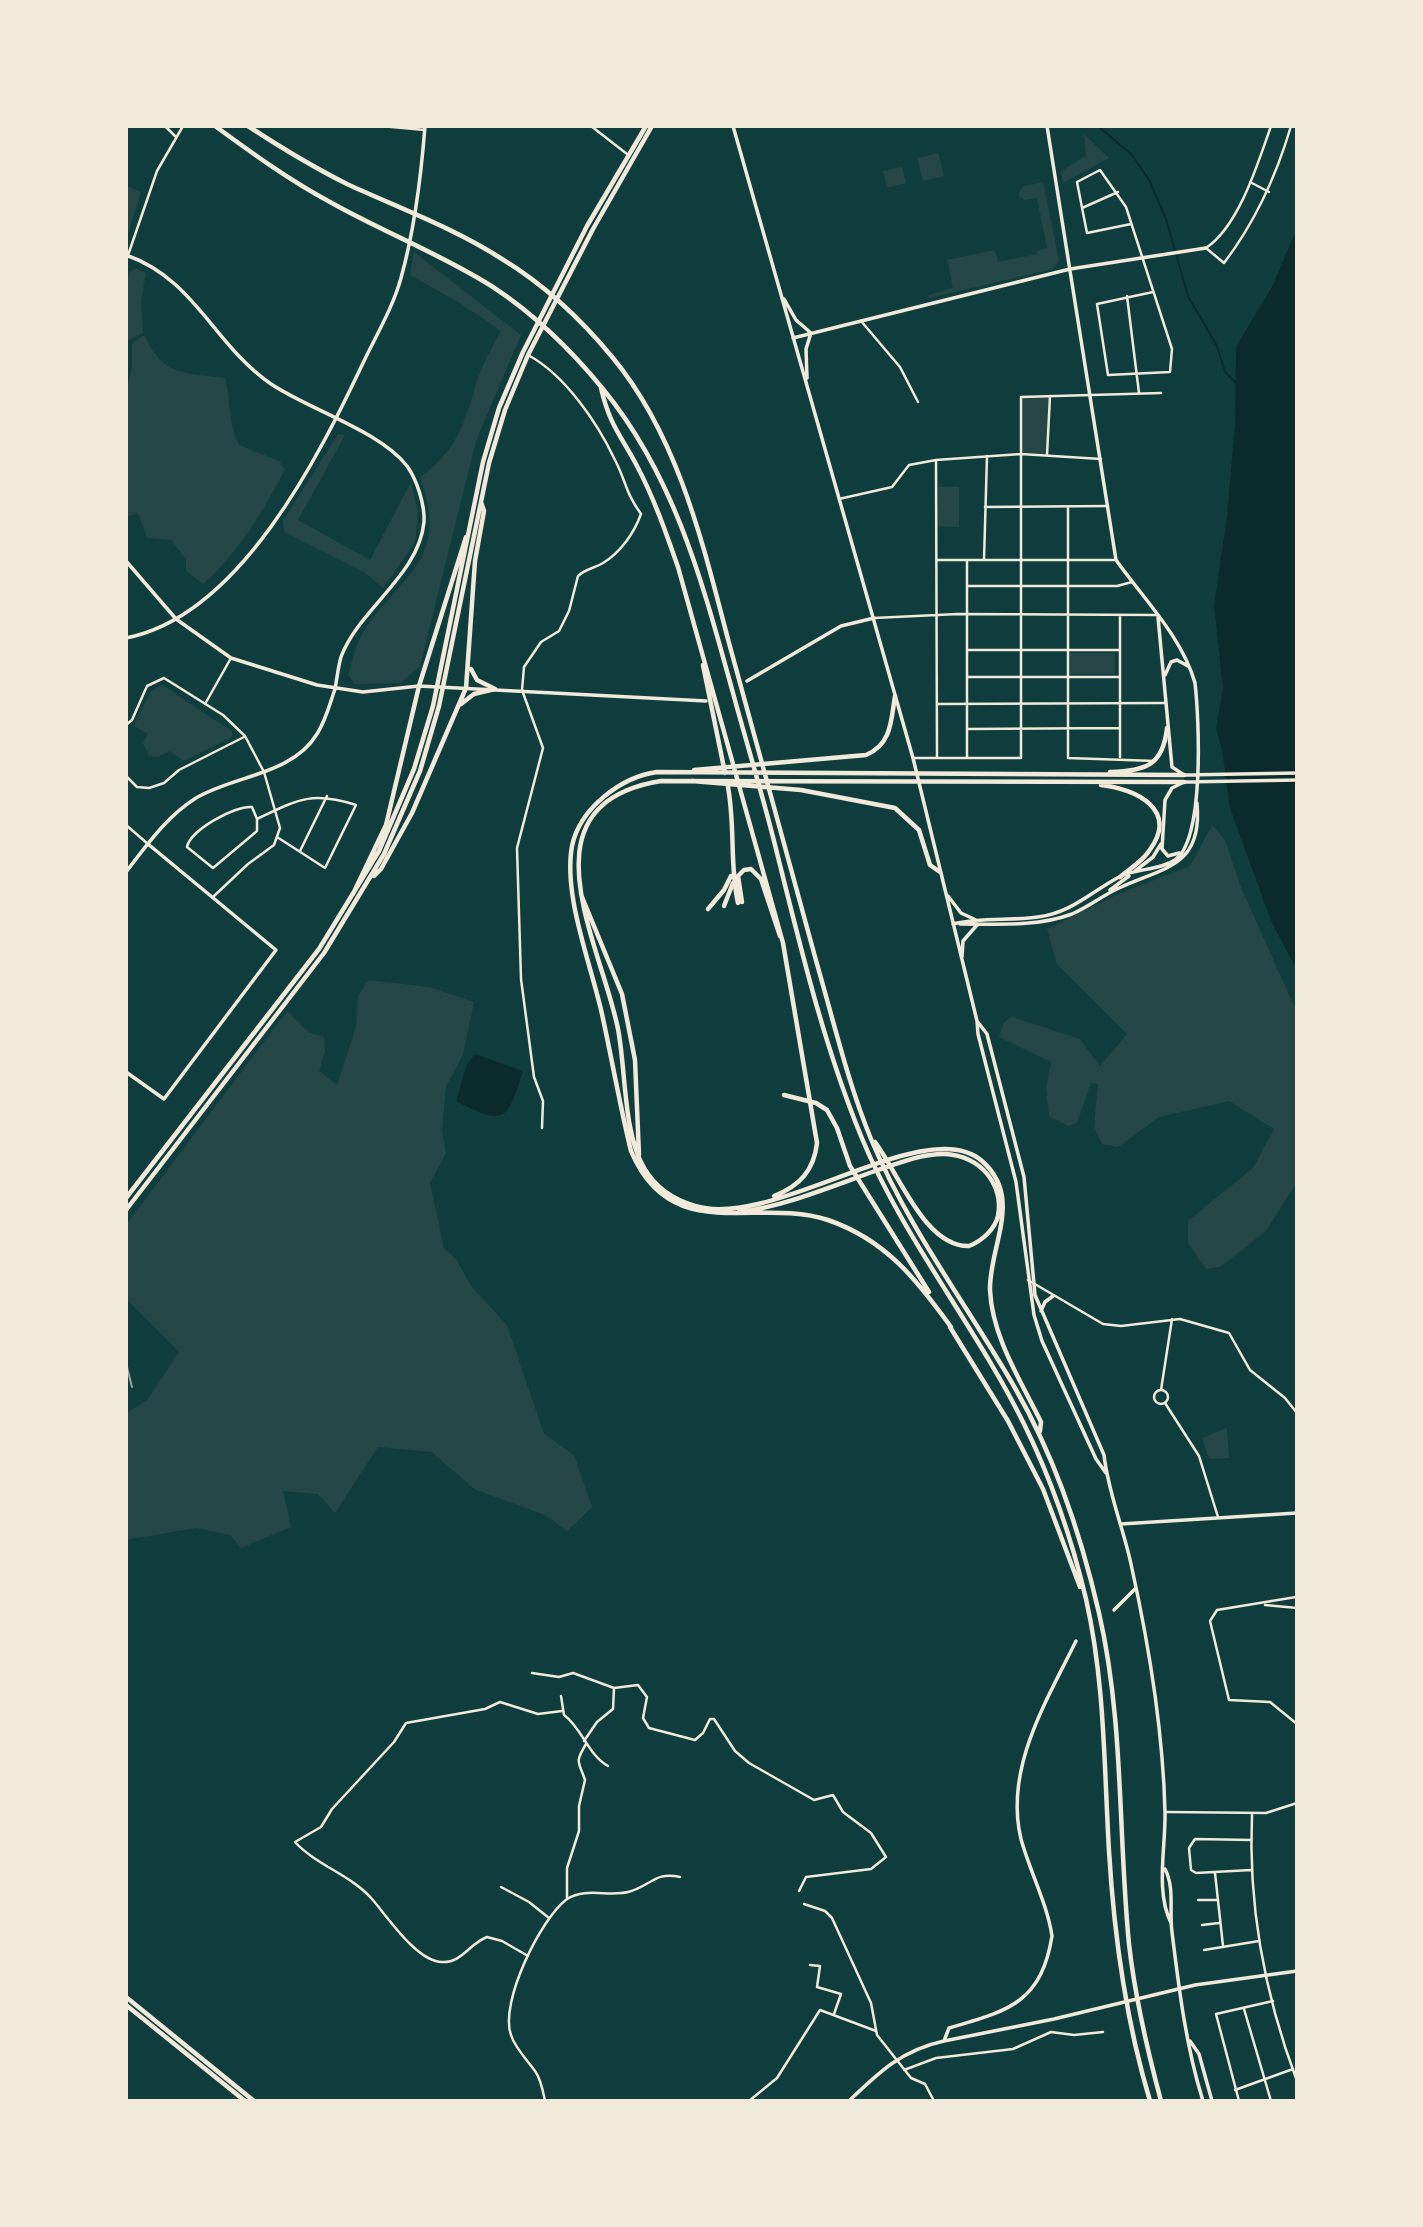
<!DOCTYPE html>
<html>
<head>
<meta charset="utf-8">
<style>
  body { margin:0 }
  #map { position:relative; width:1423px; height:2227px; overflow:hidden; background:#0f3d3e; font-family:"Titillium Web",sans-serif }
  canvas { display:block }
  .frame { position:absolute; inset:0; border:128px solid #f1e9da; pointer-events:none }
</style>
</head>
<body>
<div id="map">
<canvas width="1423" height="2227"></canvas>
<div class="frame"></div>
</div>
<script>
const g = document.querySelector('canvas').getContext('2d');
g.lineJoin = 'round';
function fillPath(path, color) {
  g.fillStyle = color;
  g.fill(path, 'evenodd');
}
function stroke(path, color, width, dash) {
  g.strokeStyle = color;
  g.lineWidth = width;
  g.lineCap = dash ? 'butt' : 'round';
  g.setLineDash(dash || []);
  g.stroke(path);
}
fillPath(new Path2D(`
  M1084,134L1109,158L1063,183L1061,171L1086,156Z
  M938,153L944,176L923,181L917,158Z
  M902,167L906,183L887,188L883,171Z
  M1043,182L1059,261L1053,269L929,298L928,295L953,288L947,260L995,250L998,262L1037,254L1036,251L1047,248L1037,198L1025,200L1018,196L1022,187Z
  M126,186L141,192L126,239Z
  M414,252L521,335L477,438L420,666L401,683L355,684L348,675C352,662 355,646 362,634C401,573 451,561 420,477C457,451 465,422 477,381C482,364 493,347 501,331L460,303L410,275Z
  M136,268L146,273L141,301L143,333L126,341V287L129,272Z
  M145,335C161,376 186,373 225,378C231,402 228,423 239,445L279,461L285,469C263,512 239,552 203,584L186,571V559L171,540L147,538L138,513L126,517V389L132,370V343Z
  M1049,397L1047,454L1022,453L1021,398Z
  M338,434L345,435L298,520L370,560L411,482L418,513L415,543L383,588L364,572L284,532L283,521Z
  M938,487H959V527L937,526Z
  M1070,653H1115V674H1070Z
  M162,685L232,731V737L184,761L170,751L157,757L149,756L143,743L148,734L134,726L151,691Z
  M1212,825L1225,840L1240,885L1297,1013V1181L1266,1231L1220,1267L1206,1269L1188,1243V1221L1253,1168L1274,1129L1229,1101L1159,1117L1118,1147L1102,1144L1094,1127L1098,1084L1091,1083L1077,1123L1069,1126L1049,1116L1046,1089L1051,1062L999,1037L1004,1022L1012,1017L1080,1039L1100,1066L1127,1034L1057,964L1047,929L1118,894L1190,866Z
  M369,980L429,987L474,1002L463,1055L446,1086L442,1130L446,1153L430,1183L444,1248L456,1259L471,1286L507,1325L544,1434L574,1455L592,1507L567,1531L545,1515L474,1489L432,1452L378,1447L335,1513L318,1494L283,1491L291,1527L241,1548L230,1535L196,1528L126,1540V1414L147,1400L179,1352L126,1299V1225L287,1011L308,1032L324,1037L325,1051L319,1071L337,1085L356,1027L358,995Z
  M1227,1428L1229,1458L1209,1459L1202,1438Z`), '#244646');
fillPath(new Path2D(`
  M1297,228V970L1271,921L1230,808L1222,749L1216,729L1223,688L1214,606L1227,516L1235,424L1236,347L1272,287Z
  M475,1054L523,1071C507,1121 505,1127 456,1101L467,1064Z`), '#0a2a2b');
stroke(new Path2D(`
  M1098,126L1132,155L1149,180L1166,219L1188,296L1217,346L1225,372L1237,384`), '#0a2a2b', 2);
stroke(new Path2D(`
  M165,126L175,136
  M381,126L425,130
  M591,126L627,154
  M1271,126C1258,163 1239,226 1206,248L1224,263C1256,221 1276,177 1291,126
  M1250,182L1269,192
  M1082,208L1118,192
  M1131,224L1087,233L1077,182L1100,170L1126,207L1172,349L1170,372L1108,375L1097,304L1153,292
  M126,261L157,171L183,126
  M1127,296L1139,393
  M861,321L900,367L918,402
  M528,355C565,375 597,422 615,460C626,481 625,492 641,514C634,533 621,552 603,563C595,568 585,569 578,576L569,611L559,631L541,642L524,667L522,690L543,748L517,848L521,979L534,1077L543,1101L542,1128
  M1047,455L1050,396
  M936,460L937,757
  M839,499L892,487L909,465L936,460L1021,454L1101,459
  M985,507L1108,506
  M1068,507V758L1155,761
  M938,560H1116
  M967,560V758
  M984,560L987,456
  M968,586H1117L1132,582
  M874,618L958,614L1158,615
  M969,650H1119
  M967,677H1119
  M205,704L231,658
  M938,704L1165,703
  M126,725L132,720L147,686L164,678L223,715L245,736L264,772L280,828L274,845L248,864L214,896
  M967,729L1120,728
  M1120,757V615
  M913,758H1021V397L1161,393
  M126,776L137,787L149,788L164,783L179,770L244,737
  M257,819L252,807C236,805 190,830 187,847L213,868L257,831V819C299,799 312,791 356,805L325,868L277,837
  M126,825L148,844
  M300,851L327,796
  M1028,1280L1103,1324L1121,1326L1180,1319L1229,1333L1250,1370L1285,1398L1297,1413
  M1154 1397a7 7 0 1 1 14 0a7 7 0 1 1-14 0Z
  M1161,1390L1172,1319
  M1165,1403L1199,1456L1218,1517
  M1297,1596V1606
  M1296,1597L1217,1610L1210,1621L1229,1700L1270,1702L1297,1724
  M1265,1605L1297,1608
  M532,1673L559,1677L573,1673L614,1688L638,1685L647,1697L643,1718L649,1728L695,1740L703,1733L710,1719H714L735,1751L749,1763L814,1800L833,1795L843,1812L871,1833L886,1857L871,1869L806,1877L799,1891
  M561,1696L564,1715C582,1728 588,1755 608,1766
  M584,1741L597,1722L613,1709L614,1688
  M1166,1812L1266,1813L1297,1803
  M1252,1814C1248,1904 1265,1996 1297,2081
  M1251,1840L1195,1839L1189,1848L1191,1870L1196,1873L1251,1870
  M1215,1873L1223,1946
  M501,1887L529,1902L549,1918
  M567,1899C586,1887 608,1897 628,1892C651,1886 655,1871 680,1877
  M1198,1900H1216
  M804,1904L825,1911L832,1918L871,2003L877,2035L911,2078L925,2084L934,2101
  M1202,1925L1219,1923
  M1204,1950L1259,1941
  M528,1956L502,1941L487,1937C470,1943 462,1963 442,1962C417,1962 387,1916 372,1899C351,1875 316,1865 295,1842L321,1827L332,1809L394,1742L406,1723L485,1709L500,1702L538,1714L562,1711
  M810,1965L820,1966L817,1987L841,1994L834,2014
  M1244,2009L1271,2101
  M904,2070L936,2058L1013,2049L1051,2032L1074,2035L1103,2032
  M1235,2090L1293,2069
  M545,2101C543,2091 541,2079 535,2071C527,2060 515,2048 511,2035C499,2003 541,1918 567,1899V1868L579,1831V1806L585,1780C579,1761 574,1764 586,1744
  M749,2101L777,2078L820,2010L876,2031
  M1239,2101L1216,2014L1273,2001`), '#f1e9da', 2.5);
stroke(new Path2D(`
  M733,126L913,758L977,1021L978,1034L1016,1182L1034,1315L1042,1341L1096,1459L1106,1473
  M126,255C195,279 214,345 271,384C310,410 380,431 407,466C417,480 425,505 424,522C419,575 359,609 341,657C338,667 337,679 335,689
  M784,299L796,320L811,333L806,349L807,378
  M793,338L1070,269L1206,248
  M126,561L176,619L231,658L317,685L363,692L419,686L706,701
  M1158,617L1172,767L1184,775L1297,773
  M126,638C240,616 319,456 364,361C377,334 393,307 401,278C415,228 421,178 425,126
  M1165,675L1171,662L1177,660L1188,666
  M747,681L841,626L874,618
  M1179,853L1168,856L1162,849L1165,800L1172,788L1184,782L1297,780
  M1135,871L1153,857L1161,844
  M1110,890L1129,876
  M948,896L961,913L976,920
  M953,924C981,917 1010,921 1038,917C1071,913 1091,892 1119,877C1136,868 1158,871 1175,860C1205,839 1199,718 1195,683C1182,637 1143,598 1116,560L1047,126
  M960,924C997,924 1037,927 1072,914C1089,907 1103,895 1119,888C1164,867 1203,867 1197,803
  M962,957L963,941L977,925
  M977,1021L987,1034L1024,1177L1035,1295L1104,1455C1108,1492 1123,1527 1131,1564C1149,1645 1163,1729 1165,1812C1166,1846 1155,1891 1171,1923
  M126,1072L164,1099L276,950L148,844
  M1041,1311L1045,1302L1053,1296
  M1121,1524L1297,1513
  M1114,1610L1136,1588
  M1165,1869C1175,1888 1169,1912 1172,1932C1179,1989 1186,2047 1203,2101
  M944,2041L1054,2019L1195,1985L1297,1971
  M1190,2041L1199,2054L1212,2101
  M849,2101C879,2072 902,2050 944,2041L949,2028C1007,2011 1041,2004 1052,1936C1047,1903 1030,1872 1021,1839C1004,1769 1046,1702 1076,1641`), '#f1e9da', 3.5);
stroke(new Path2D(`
  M126,872C147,845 167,816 196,798C235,775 292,775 317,734C326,720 330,703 335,689`), '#f1e9da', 3.5);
stroke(new Path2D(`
  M461,704L474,694L495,689L477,680L471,669
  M374,876L381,869L412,813L466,688L475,561L484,511L481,502
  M353,894L386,825L419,686L466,537
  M126,1198L319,949L379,851L414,769L433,706L483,462L499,408L523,352L587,226L646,126
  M126,1210L324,953L384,854L420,771L439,706L489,463L505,410L528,355L593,229L652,126
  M126,1997L254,2101
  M126,2005L245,2101`), '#f1e9da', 4.5);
stroke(new Path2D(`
  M215,126C252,153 289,180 330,202C383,232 441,254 493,287C534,314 572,351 603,389C676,478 703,585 733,693C747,745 763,796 776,849C800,945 823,1043 861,1136C903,1239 976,1326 1025,1426C1052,1481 1072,1540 1086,1599C1105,1683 1104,1766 1109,1851C1114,1935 1126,2021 1150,2101
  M248,126C280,147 313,167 347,184C399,208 454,228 502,259C545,285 581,319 613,358C679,438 703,545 729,643C758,750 787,857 817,964C834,1023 848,1083 871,1139C908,1228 967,1305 1015,1388C1055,1457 1081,1535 1099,1613C1124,1721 1118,1833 1129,1944C1135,1997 1147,2049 1161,2101
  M601,388C610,426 620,434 637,466C654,498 666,533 678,567L783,943L817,1143C814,1170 800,1186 774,1196
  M703,665L725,773
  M694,770L866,755C892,744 891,720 895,696
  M1110,772C1145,771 1163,766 1167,728
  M692,781L801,790L895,808L919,830L930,865L940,872
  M727,782C736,823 729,863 738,903
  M1101,785C1136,789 1180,810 1149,851C1142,862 1129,869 1120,877
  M582,897L622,994L635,1060L639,1155
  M742,902L738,876L744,870L751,869L761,879L780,936
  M724,906L733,883
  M708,909L724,890L731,876
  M784,1095L816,1103L827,1110L837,1128L850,1166L929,1292
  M739,1212C783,1207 835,1185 878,1170C899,1163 923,1153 946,1154C962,1155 978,1162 988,1175C997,1187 1001,1201 998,1216C995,1229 982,1241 969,1246C925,1247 899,1174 875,1142
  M950,1327L1008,1421L1043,1489L1080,1587
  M951,1327C917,1280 886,1240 828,1220C757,1196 671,1247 631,1151C620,1106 612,1060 602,1014C591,964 563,896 572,846C580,808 621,777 657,772L1184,775
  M1040,1431L1041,1422C1021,1381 992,1337 990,1290C989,1246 1024,1198 982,1161C926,1112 774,1230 695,1206C674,1200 655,1187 644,1168C623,1132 626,1070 618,1029C601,943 518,804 661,781L1184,782`), '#f1e9da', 4.5);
stroke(new Path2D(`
  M126,1363L132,1387`), '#97a49c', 2);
</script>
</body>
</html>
